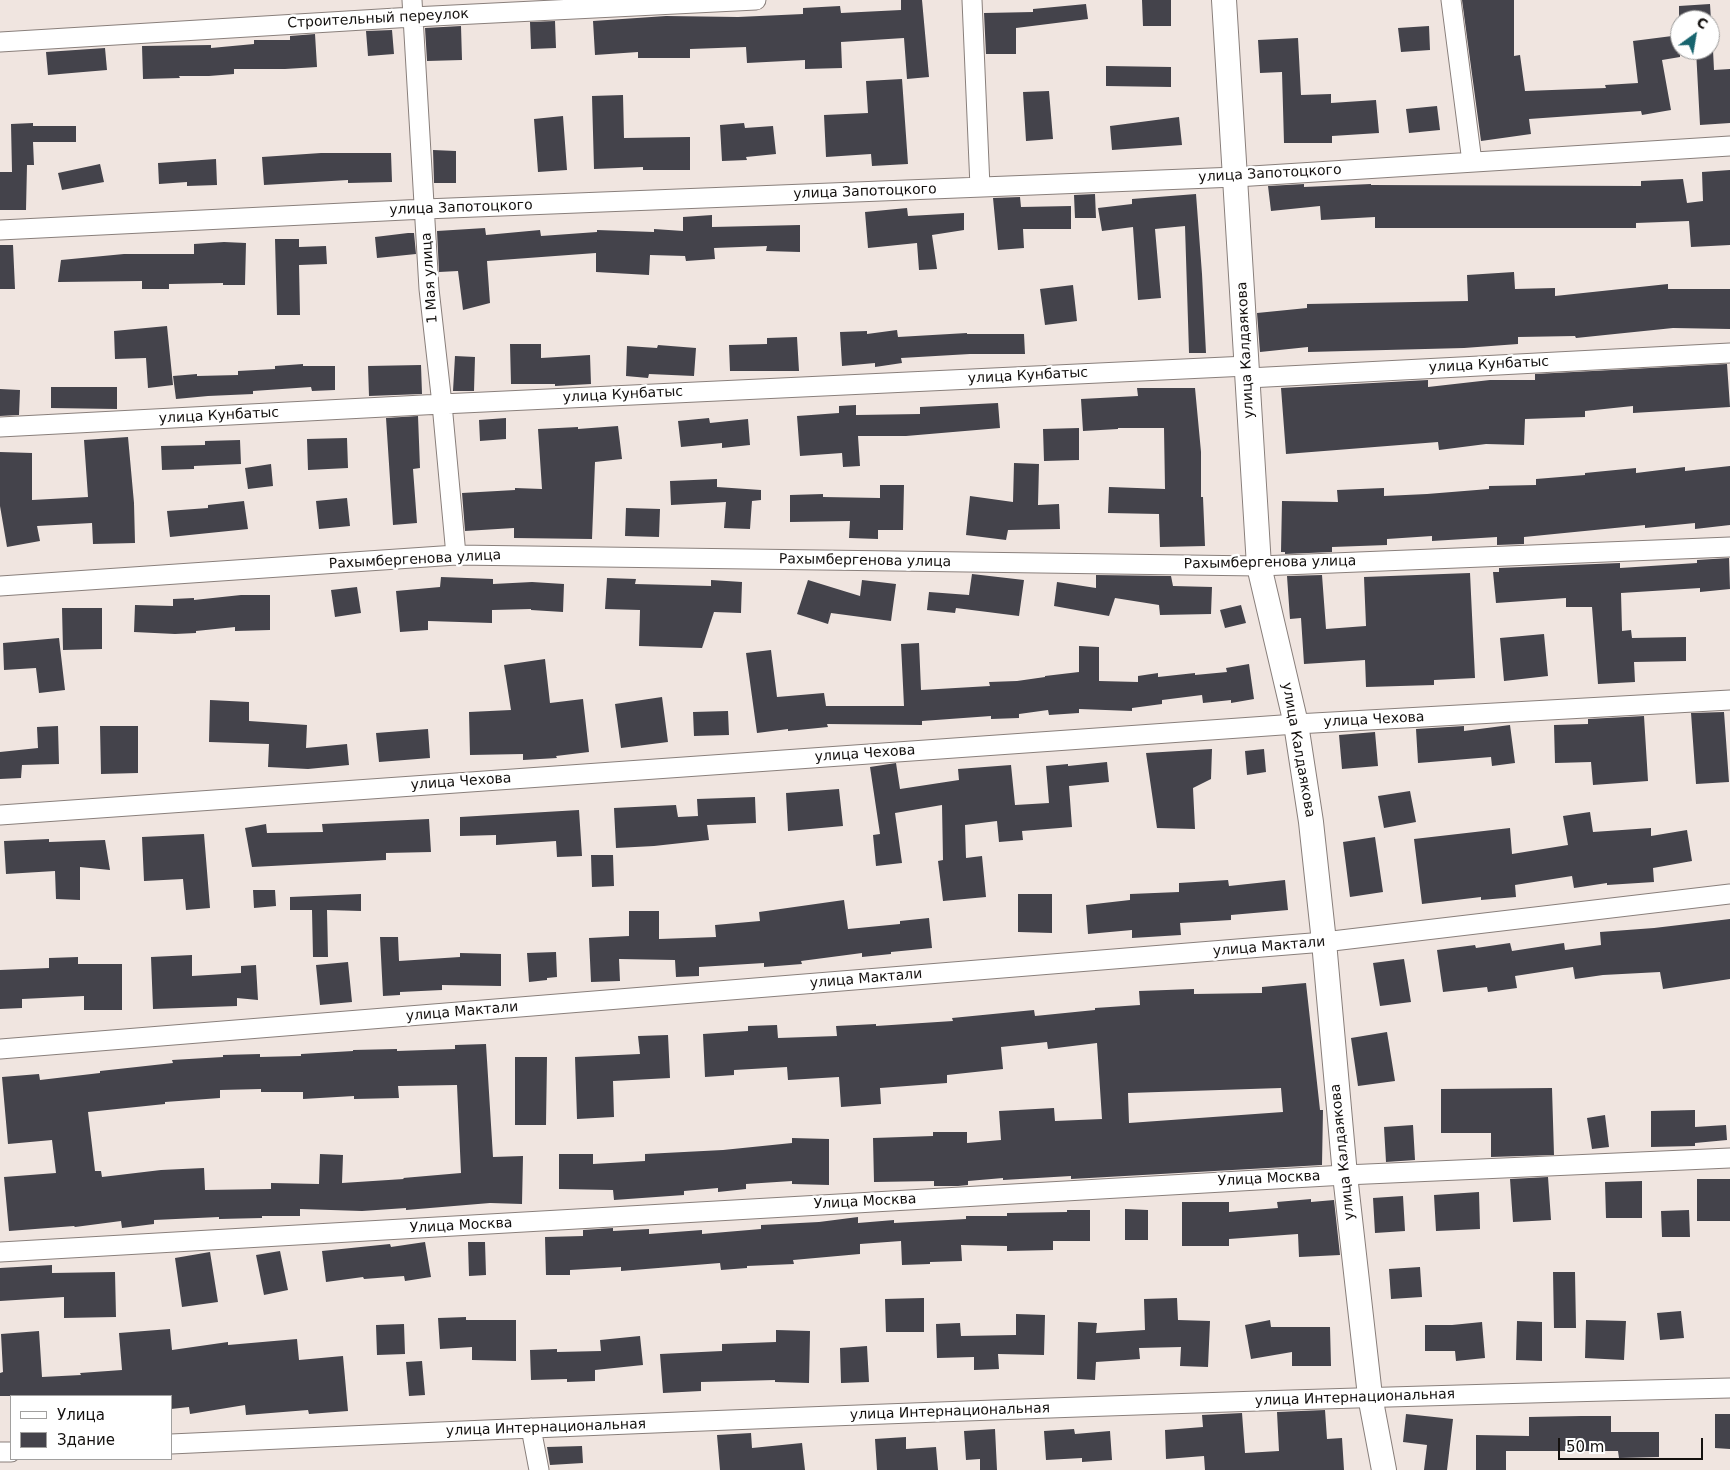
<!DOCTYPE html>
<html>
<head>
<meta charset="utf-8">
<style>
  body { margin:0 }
  #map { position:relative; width:1730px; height:1470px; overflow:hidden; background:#f0e5e0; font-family:"DejaVu Sans",sans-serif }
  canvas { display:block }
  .legend { position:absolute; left:10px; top:1395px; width:162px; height:65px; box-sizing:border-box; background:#fff; border:1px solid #a1a09f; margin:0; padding:6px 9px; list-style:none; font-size:15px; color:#14110f }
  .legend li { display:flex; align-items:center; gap:10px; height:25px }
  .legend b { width:25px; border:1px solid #a1a09f }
  .north { position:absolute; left:1670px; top:10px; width:50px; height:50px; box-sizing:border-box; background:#fff; border:1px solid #a1a09f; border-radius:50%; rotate:32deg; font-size:14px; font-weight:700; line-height:20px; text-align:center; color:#14110f }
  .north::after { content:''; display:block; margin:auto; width:18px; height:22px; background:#17646e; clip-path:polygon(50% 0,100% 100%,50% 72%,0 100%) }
  .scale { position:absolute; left:1558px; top:1438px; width:145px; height:22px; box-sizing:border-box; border:2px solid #14110f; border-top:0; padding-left:6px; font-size:15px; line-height:18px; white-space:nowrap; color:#14110f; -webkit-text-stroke:4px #fff; paint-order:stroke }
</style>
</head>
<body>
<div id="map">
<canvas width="1730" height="1470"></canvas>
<ul class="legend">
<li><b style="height:6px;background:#fff"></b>Улица</li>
<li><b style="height:14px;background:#44434b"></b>Здание</li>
</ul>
<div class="north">С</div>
<div class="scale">50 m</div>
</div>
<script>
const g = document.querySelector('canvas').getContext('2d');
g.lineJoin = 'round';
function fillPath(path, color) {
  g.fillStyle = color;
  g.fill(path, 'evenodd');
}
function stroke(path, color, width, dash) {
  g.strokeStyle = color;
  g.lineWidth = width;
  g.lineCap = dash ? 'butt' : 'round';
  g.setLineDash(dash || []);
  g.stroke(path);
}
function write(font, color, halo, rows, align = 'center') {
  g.font = font + ' "DejaVu Sans",sans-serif';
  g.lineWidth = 5;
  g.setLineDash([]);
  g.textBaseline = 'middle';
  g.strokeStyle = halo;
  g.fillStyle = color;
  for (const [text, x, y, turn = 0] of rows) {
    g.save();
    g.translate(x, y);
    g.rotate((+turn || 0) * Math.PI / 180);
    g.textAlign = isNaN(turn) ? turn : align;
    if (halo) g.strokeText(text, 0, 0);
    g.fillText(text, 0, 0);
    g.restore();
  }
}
fillPath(new Path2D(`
  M901,0H922L929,77L907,79L904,38L841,42L842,68L805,69V60L747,63L746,47L690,49V58H638V52L595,55L593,21L666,16L738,17L803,14V8L840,6L841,13L901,10Z
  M1142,0H1171V26H1143Z
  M1462,0H1514V56L1520,55L1525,91L1606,88L1605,85L1638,83L1633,41L1680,35V57L1662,60L1671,110L1642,115L1641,111L1529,119L1531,134L1481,141Z
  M1086,4L1088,19L1016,28V54H986L984,13L1033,12V9Z
  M1710,4L1711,20H1679V6Z
  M555,21L556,48L531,49L530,22Z
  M461,26L462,60L427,61L425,28Z
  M1429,26L1430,50L1401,52L1398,28Z
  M392,30L394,54L368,56L366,31Z
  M315,34L317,67L285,69H234V74L209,76H179L180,78L143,79L142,46L211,45V48L254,44V40H290V36Z
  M1298,38L1301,95L1331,94V103L1376,100L1379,133L1332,136V143H1284L1282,72L1260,73L1258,40Z
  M105,48L107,70L48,75L46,52Z
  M1696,50H1713L1714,70L1730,69V123L1700,125Z
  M1106,66L1171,67V87L1106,86Z
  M902,79L908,164L872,166L871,154L826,157L824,115L868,113L866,81Z
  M1049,91L1053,139L1026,141L1023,92Z
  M623,95L624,138L690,137V170H643V167L594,169L592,96Z
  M1437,106L1440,130L1409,133L1406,109Z
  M563,116L567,170L538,172L534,119Z
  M1179,117L1182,145L1112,150L1110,126Z
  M33,123V126H76V142H33L34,165H27L26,210H0V172H12L11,124Z
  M744,123L745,128L773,126L776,154L746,157L747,160L722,161L720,125Z
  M433,150L456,151V183H434Z
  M321,153H391L392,182L348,183V180L264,185L262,157Z
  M216,159L217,185L187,186V182L159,184L158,163Z
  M100,164L104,182L62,190L58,173Z
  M1730,170V245L1691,247L1689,221L1636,223V228H1375V217L1321,220L1320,206L1271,211L1268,186L1304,184V187L1371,184V185L1641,186V181L1683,179L1687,203L1703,201L1702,172Z
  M1095,194L1096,218H1075L1074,195Z
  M1196,194L1202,274L1206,353H1189L1185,226L1155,229L1161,298L1138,300L1133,227L1102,231L1098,208L1132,204V199Z
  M1020,197L1021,207L1071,206V229H1023L1024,248L998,250L993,198Z
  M907,208L908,216L964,213V230L932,235L937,269L919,270L917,243L868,248L865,212Z
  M712,215V227L800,225V252L766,251L767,246L714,248L715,259L686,261L685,256L650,255L649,275L596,272V253L487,261L490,303L463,310L458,271L439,272L437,231L485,228L486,235L540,230L541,236L597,232V230L654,232V229L683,231V217Z
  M408,233H414L416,254L377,258L375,237Z
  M275,239H299V247L326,246L327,264L299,265L300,315H277Z
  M224,242L246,243L245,285H223V283L169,284V289H142V281L58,282L61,260L124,254H194V244Z
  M0,245H13L15,289H0Z
  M1514,272L1515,289L1555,288V296L1668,284V289H1730V329L1673,328L1576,338L1575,336L1518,337V344L1464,348L1308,352V347L1260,352L1257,313L1307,308V304L1468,301L1467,275Z
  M1073,285L1077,321L1045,325L1040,289Z
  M167,326L173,385L148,388L146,358L115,359L114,331Z
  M897,330L898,337L967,333V334H1024L1025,354H970L901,358L902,363L875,367V363L842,366L840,332L867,331V334Z
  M797,337L799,371H730L729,345L767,344V338Z
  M510,344H541V358L590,355L591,384L555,386V384H511Z
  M658,345L696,348L694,376L649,374L648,378L626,376L627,346L657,348Z
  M455,356L475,357L474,391H453Z
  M303,364V366H335V390L312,391L311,387L253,391V394L208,396L176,399L173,376L197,374V376L238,375V371L275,369V366Z
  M1727,364L1730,407L1633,413V406L1585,411V417L1525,419L1524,445L1486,444L1439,450L1438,442L1286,454L1281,388L1428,380V387L1490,380H1535V374Z
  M421,365L422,394L369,396L368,366Z
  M51,387H117V409L51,408Z
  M1137,388H1195L1201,452V497H1203L1205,546L1160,547L1159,514L1108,513L1109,487L1165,489L1164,428H1118V429L1083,431L1081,399L1138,396Z
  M0,389L20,390L19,415L0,416Z
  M998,403L1000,428L906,436H858L860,466L843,467L842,453L800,456L797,416L839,413V406L856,405V415L920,414V407Z
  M418,416L420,468L413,469L417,523L393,525L386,418Z
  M506,418V439L480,441L479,420Z
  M709,418L710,423L748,419L750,445L722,448V443L681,447L678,421Z
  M618,426L622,459L595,462L592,539L514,538V528L465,531L462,493L515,490V488L542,489L538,429L578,427V429Z
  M1079,428V460L1044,461L1043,429Z
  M128,437L134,503L135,543L93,544L92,523L37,526L40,541L7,547L0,506V452L32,453V500L88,497L84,440Z
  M347,438L348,468L308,470L307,439Z
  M240,440L241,464L194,466V469L162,470L161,446L205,445V441Z
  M1014,463L1039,464L1038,505L1059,504L1060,529L1008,530L1006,540L966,535L970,496L1013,502Z
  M271,464L273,486L248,489L245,468Z
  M1730,466V525L1695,529V523L1645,528V525L1524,537V544L1497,545V537L1432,541V536L1387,539V545L1332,547V552L1285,554V552H1281L1282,501L1338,502L1337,490L1384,488V496L1427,494L1489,489V486L1536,485V479L1585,475V473L1636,468V473L1685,467V471Z
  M717,479V487L761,490V500L752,501L750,529L724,528L726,502L671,505L670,481Z
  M880,485H904L903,530H878V539L849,538L850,521L790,522V495L823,494V497L880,498Z
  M347,498L350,526L319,529L316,501Z
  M244,501L248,529L170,537L167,511L208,508V505Z
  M626,508L660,509L659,537L625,536Z
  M1729,558L1730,589L1700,592V588L1621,593L1622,631L1631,630L1632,638L1686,637V661L1634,662L1635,682L1598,684L1592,607H1566V598L1496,603L1493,572H1499V568L1620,563V568L1697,563V560Z
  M1470,573L1475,678L1434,680V685L1366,687L1365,660L1304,664L1301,618L1290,619L1287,576L1322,575L1326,629L1366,626L1364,577Z
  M972,574L1024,580L1019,616L956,608L955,613L927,610L929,592L969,595Z
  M1096,575L1171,576L1173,586L1212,587L1211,614L1160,615L1159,605L1115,598L1109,616L1054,606L1057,582L1096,588Z
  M441,577L493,579V584L532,582L564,584L563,612L531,610V609L492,610V623L428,621V630L400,632L396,591L440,587Z
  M607,578L636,579L635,584L711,586V580L742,582L741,613L714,612L702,648L639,646L640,610L605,609Z
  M808,580L860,596L862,580L896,584L891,621L831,613L828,624L797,614Z
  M357,587L361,613L335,617L331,590Z
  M241,595H270V630L235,631V627L196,631V633L175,634L134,632L135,605L173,606V599L194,598V600Z
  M1241,605L1246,623L1225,628L1220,610Z
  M62,608H102V649L63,650Z
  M1544,634L1548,676L1504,681L1500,638Z
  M59,638L65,690L39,693L36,668L4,670L3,643Z
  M919,643L921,690L990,686L989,682L1017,681L1045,677V676L1079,672V646L1099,647V681L1138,682V676L1158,673V677L1195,673V675L1227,672L1226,668L1249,664L1254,699L1231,703V700L1203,703L1202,695L1162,700V704L1132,708V711L1079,709V713L1049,715L1048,710L1019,714V718L991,719V716L922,721V725L827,724L828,727L788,731V729L757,733L746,653L771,650L777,697L824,693L826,706H904L901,644Z
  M545,659L550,703L583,699L589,752L556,756L557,758L523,760V754L470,755L469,712L511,710L504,665Z
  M662,697L668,742L621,748L615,704Z
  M210,700L249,702V721L307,725L306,748L347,744L349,765L308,769L268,767L269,744L209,742Z
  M728,711L729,735L694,736L693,712Z
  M1724,712L1729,782L1696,784L1691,713Z
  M1644,716L1648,781L1593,785L1591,762L1555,763L1554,725L1588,724V719Z
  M1510,725L1515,763L1492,766L1491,757L1418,763L1416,729L1464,726V731Z
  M58,726L59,764L22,765L21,778L0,779V752L38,748L37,727Z
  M100,726H138V773L101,774Z
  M428,729L430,758L379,762L376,733Z
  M1375,732L1378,766L1342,769L1339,735Z
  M1212,749L1211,779L1193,788L1195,829L1157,828L1146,753Z
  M1264,749L1266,772L1247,775L1245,751Z
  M1107,762L1109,782L1069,786L1072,827L1022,831L1023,840L999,842L997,821L965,825L966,858L982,856L986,897L943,901L938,861L943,860L942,805L895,813L902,863L876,866L873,835L880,834L870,767L896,763L900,789L959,780L958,769L1011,765L1015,805L1049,803L1046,766L1068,764V766Z
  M839,789L843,826L788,831L786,793Z
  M1410,791L1416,822L1384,828L1378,796Z
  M755,797L756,823L707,825L709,840L654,846L616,848L614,808L676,805L678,817L698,816L697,799Z
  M579,810L582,856L557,857L556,841L496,845V835L460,836V817Z
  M1590,812L1593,832L1651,828V836L1687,830L1692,861L1653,868L1654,882L1607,885V883L1574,888L1572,876L1515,885L1516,897L1481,900V897L1422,904L1414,839L1510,828L1512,854L1568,845L1563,816Z
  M429,819L431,852L386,853V860L252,867L245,828L266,824L267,833L323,832L322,824Z
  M204,834L210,908L186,910L183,879L144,881L142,837Z
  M1375,837L1383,892L1350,897L1343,842Z
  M49,839V842L105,840L110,870L80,867V900L56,899L55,871L6,874L4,841Z
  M591,855H613L614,886L592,887Z
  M1228,880L1229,886L1285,880L1288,910L1231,915V920L1180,923L1181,935L1132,938V930L1088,934L1086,905L1130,900V894L1179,892V883Z
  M253,890H275L276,906L254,908Z
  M361,894V911L327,910L328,957H313L312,910H290V897Z
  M1018,894H1052V933L1018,932Z
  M844,900L848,929L900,924V921L929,918L932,948L891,952V954L862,957V953L801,961L802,964L764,967V963L699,967V976L676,977L675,960L619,959L620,981L591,982L589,938L629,936V911H659V939L716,937L715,925L760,921L759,912Z
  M1730,919V979L1663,989L1660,972L1603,975L1575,979L1573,967L1515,976L1517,988L1488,992L1487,987L1443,992L1437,950L1475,945L1476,948L1510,943L1512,951L1564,943L1565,950L1601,945L1600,932L1654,928Z
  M380,937H398L399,961L460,957V953L501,954V986L442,985V990L400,992V995L383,996Z
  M556,952L557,977L547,978V980L529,982L527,953Z
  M192,955V976L241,973V966L256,965L258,1000L237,998V1006L153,1009L151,957Z
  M78,957V964H122V1010H84V996L22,999V1008L0,1009V970L49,968V958Z
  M1404,959L1411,1002L1380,1006L1373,963Z
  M348,962L352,1002L320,1005L316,965Z
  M1306,983L1320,1110H1323L1322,1165L1071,1179V1176L1003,1180V1178L968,1181V1185L958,1186H934V1181L874,1182L873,1138L933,1136V1132H967V1143L1001,1140L999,1111L1054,1108L1055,1121L1102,1119L1097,1043L1048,1049L1047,1042L1001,1047L1003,1069L947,1075V1083L880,1088L881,1104L841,1107L839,1077L788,1080L787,1067L734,1070V1075L705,1077L703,1034L748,1031V1026L777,1025L778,1038L837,1036L836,1026L876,1024V1026L953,1021L952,1018L1034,1010L1035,1016L1095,1010V1008L1140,1005L1139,991L1194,989V994L1262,993V987ZM1281,1088L1283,1112L1129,1123L1128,1093Z
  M1387,1032L1395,1081L1358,1086L1351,1038Z
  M668,1035L670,1078L613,1081L614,1117L577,1119L575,1057L640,1054L638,1036Z
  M486,1044L493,1157L523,1156L522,1204L490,1203L406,1210V1208L362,1211L300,1209V1216H262V1218L219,1219V1217L154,1220V1224L122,1228L121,1221L75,1227L74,1226L9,1231L4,1177L56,1173L52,1140L8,1144L2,1077L39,1074L40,1080L100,1073V1071L173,1063L172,1060L223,1057V1055L260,1054V1057L301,1056V1054L353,1051V1050L397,1049V1051L455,1049V1045ZM457,1085L461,1173L403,1178L404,1179L342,1183L343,1155L320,1154L319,1184L271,1183V1189L205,1190L204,1168L161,1170L102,1177L101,1171H95L88,1112L165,1104V1102L220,1098V1090L261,1089V1092H303V1099L354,1096V1099L399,1098L398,1086Z
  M515,1057H547L546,1125H515Z
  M1552,1088L1554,1155L1491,1157V1133H1441V1089Z
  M1695,1110V1127L1726,1125L1727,1140L1695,1143V1146L1651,1147V1111Z
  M1605,1115L1609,1147L1592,1149L1587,1118Z
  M1413,1125L1415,1160L1386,1162L1384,1127Z
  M792,1138L829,1139V1185L792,1184V1181L746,1184V1189L718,1192V1188L684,1191V1195L614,1200L613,1190L559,1189V1154H593V1164L645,1161V1154L723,1150L792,1143Z
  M1548,1177L1551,1220L1513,1222L1510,1179Z
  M1697,1179H1730V1221H1697Z
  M1642,1181V1218H1606L1605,1182Z
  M1479,1192L1480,1229L1436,1231L1434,1195Z
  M1403,1196L1405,1231L1375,1233L1373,1198Z
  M1311,1199V1202L1334,1200L1340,1255L1299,1257L1298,1234L1229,1239V1246H1182V1202H1229V1212L1278,1208L1277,1202Z
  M1125,1209L1148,1210V1240H1125Z
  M1067,1210H1090V1241H1053V1250L1007,1251V1246L961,1245L962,1261L930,1262V1264L902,1265L901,1241L860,1244V1254L793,1260L794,1264L747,1266V1268L721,1270L720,1263L621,1271V1267L570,1270V1275H546L545,1237L583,1236V1230L613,1228V1231L649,1229V1234L702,1230V1234L761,1229V1225L819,1222L858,1217V1223L894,1220V1223L966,1219V1216H1007V1213L1067,1212Z
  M1689,1210L1690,1237H1662L1661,1211Z
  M425,1242L431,1277L405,1281L404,1276L364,1279L363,1277L326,1282L322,1251L390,1244L391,1247Z
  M468,1242H485L486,1275L469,1276Z
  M280,1251L288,1290L264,1295L256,1255Z
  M210,1252L218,1302L182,1307L175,1258Z
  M52,1265V1273L115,1272L116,1317L64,1318V1297L0,1301V1268Z
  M1420,1267L1422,1297L1391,1299L1389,1269Z
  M1553,1272H1575L1576,1328H1554Z
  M924,1298V1332H886L885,1299Z
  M1177,1298L1178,1320L1210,1321L1208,1367L1180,1366L1181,1347L1139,1348L1140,1359L1096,1362L1095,1380L1077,1379L1078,1322L1097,1323L1096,1333L1145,1330L1144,1299Z
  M1681,1311L1684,1338L1660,1340L1657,1313Z
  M1016,1314L1045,1315L1044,1355L998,1354L999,1369L974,1370V1357L937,1358L936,1324L960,1323L961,1336L1016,1335Z
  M466,1317V1320H516V1361L472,1360V1347L440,1349L438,1318Z
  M1270,1320L1271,1327H1330L1331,1366H1292V1352L1251,1359L1245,1325Z
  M1586,1320L1626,1321L1624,1360L1585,1358Z
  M1517,1321L1542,1322V1361L1516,1360Z
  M1482,1322L1485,1358L1456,1361L1455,1351H1425V1325H1452Z
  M404,1324L405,1354L377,1355L376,1325Z
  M170,1329L172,1350L228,1342V1345L297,1339L299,1360L343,1356L348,1411L309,1414L308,1410L246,1415L245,1405L190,1414L189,1407L171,1409V1396H0V1373L3,1372L1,1334L39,1331L42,1377L81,1375L80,1373L122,1370L119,1333Z
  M776,1330L810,1331L809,1383L775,1382V1380L701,1382V1391L663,1393L660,1354L722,1351V1344L776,1342Z
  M640,1336L643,1365L595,1370V1381L567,1382V1379L531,1380L530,1350L557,1349V1352L601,1351L600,1340Z
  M867,1346L869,1382L841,1383L840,1348Z
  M422,1361L425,1395L409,1396L406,1362Z
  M1325,1410L1327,1439L1342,1438L1344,1470H1205L1204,1456L1166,1459L1165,1430L1203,1427L1202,1415L1242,1413L1245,1453L1279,1451L1277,1412Z
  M1406,1414L1453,1419L1447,1470H1424L1427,1445L1403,1442Z
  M1715,1414H1730V1449L1715,1448Z
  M1581,1416H1611V1432H1659V1457L1619,1458L1618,1451H1506V1470H1476V1435L1529,1436V1417Z
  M995,1429L997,1470H980V1459L966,1460L964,1431Z
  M1074,1429L1075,1434L1110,1431L1112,1460L1082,1462V1458L1046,1460L1044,1431Z
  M751,1433L752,1448L802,1443L805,1470H720L717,1435Z
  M906,1437V1449L936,1447L938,1470H877L875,1439Z
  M582,1446L583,1463L550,1465L547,1447Z`), '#44434b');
const minor = new Path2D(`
  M412,0L429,289L442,404L456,555
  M972,0L980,187
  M1451,0L1472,162
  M0,42L413,17L756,0
  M0,230L425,209L1236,177L1730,146
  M1248,378L1730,353
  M0,427L442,404L1247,366
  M0,586L456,555L1259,566L1730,547
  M0,815L1296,724L1730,700
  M0,1049L1324,942L1730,894
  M0,1252L1345,1175L1730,1158
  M531,1428L539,1470
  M171,1444C691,1420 1210,1400 1730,1388
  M0,1452H11`);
const tertiary = new Path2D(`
  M1224,0L1259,566L1296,724L1311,822L1324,942L1345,1175L1370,1396L1384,1470`);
stroke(minor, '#897f7b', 21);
stroke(tertiary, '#897f7b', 26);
stroke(minor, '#fff', 19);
stroke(tertiary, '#fff', 24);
write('14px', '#14110f', '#fff', [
  ["Строительный переулок",378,19,-3],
  ["улица Запотоцкого",1270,174,-3],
  ["улица Запотоцкого",865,192,-2],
  ["улица Запотоцкого",461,208,-2],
  ["1 Мая улица",430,278,-94],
  ["улица Калдаякова",1246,350,-93],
  ["улица Кунбатыс",1489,365,-3],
  ["улица Кунбатыс",1028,376,-3],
  ["улица Кунбатыс",623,395,-3],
  ["улица Кунбатыс",219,416,-3],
  ["Рахымбергенова улица",415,560,-3],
  ["Рахымбергенова улица",865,561,1],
  ["Рахымбергенова улица",1270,563,-1],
  ["улица Чехова",1374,720,-3],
  ["улица Калдаякова",1298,750,80],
  ["улица Чехова",865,754,-4],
  ["улица Чехова",461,782,-4],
  ["улица Мактали",1269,947,-5],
  ["улица Мактали",866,979,-5],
  ["улица Мактали",462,1012,-5],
  ["улица Калдаякова",1343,1152,-96],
  ["Улица Москва",1269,1179,-3],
  ["Улица Москва",865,1202,-3],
  ["Улица Москва",461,1226,-3],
  ["улица Интернациональная",1355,1398,-2],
  ["улица Интернациональная",950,1412,-2],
  ["улица Интернациональная",546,1428,-2]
]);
</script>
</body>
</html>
